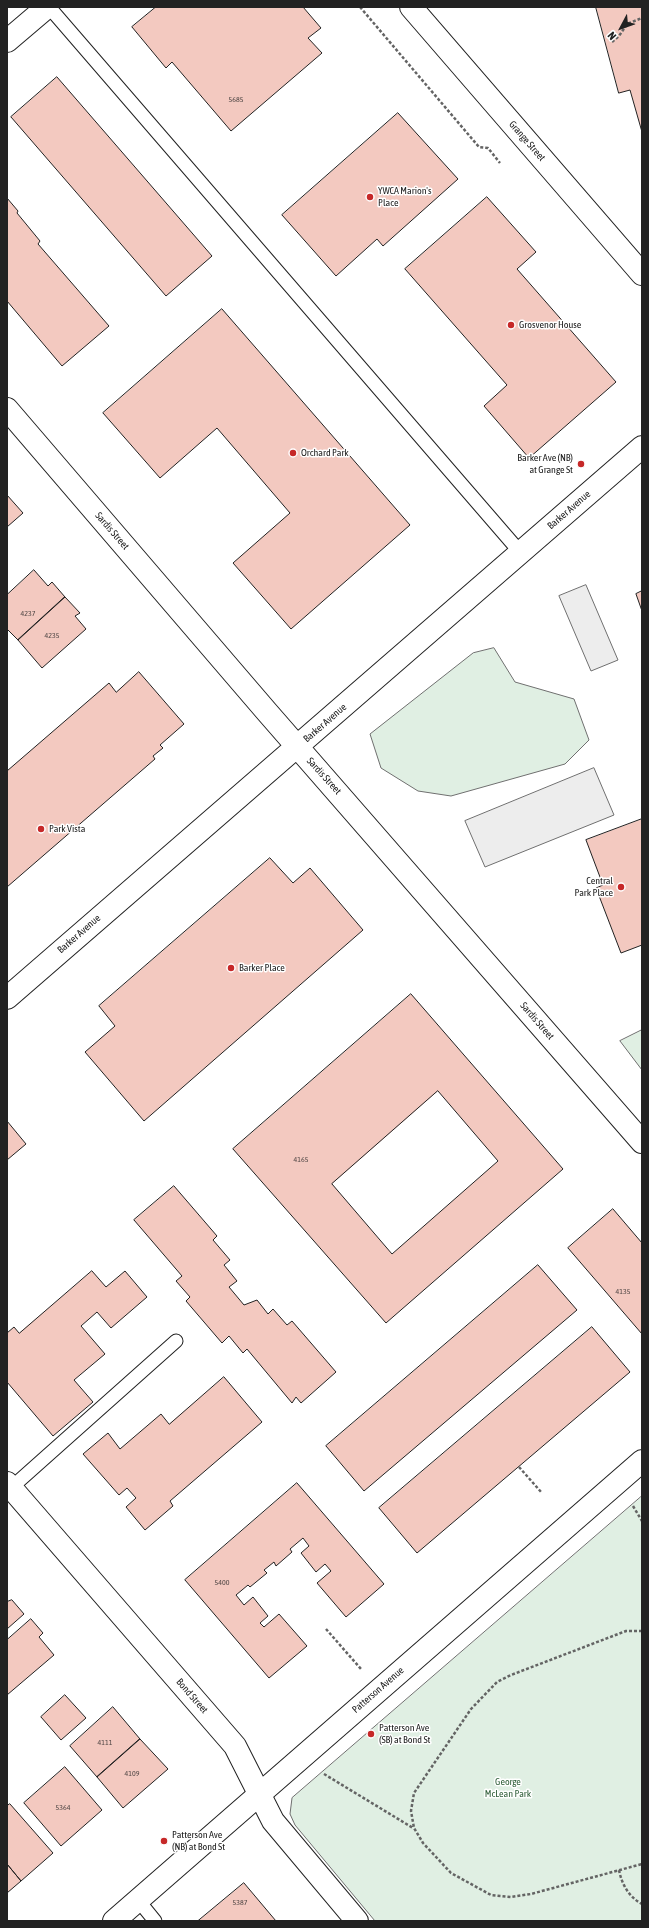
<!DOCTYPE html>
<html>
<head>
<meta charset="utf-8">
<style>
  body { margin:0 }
  #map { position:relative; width:649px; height:1928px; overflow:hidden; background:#fff; font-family:"Asap Condensed",sans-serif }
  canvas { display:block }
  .frame { position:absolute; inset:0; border:8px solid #222; pointer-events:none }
  .north { position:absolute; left:601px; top:8px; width:40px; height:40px; -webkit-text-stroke:3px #fff; paint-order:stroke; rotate:229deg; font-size:11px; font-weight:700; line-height:16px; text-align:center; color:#222 }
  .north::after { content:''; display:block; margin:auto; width:14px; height:18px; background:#222; clip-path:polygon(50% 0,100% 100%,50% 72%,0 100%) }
</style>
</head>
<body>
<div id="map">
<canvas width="649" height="1928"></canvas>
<div class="frame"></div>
<div class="north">N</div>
</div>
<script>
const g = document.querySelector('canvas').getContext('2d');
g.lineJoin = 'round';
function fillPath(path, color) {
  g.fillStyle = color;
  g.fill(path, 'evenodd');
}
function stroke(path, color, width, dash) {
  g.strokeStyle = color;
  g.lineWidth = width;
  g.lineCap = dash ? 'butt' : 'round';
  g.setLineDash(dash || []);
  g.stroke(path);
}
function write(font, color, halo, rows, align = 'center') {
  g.font = font + ' "Asap Condensed",sans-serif';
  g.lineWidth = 3;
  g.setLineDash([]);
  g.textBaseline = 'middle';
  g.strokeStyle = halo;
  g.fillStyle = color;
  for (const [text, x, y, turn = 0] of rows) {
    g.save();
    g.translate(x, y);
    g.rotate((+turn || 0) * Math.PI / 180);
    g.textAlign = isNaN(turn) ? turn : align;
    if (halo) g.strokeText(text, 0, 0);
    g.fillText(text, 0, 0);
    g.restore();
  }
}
const green = new Path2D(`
  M494,648L515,682L574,699L589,740L565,764L451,796L418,791L381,768L370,734L473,653Z
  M642,1030V1070L620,1041Z
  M641,1497L642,1498V1921H375L295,1825L290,1814L292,1798Z`);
fillPath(green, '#e0efe3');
stroke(green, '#6f6f6f', 1);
const parking = new Path2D(`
  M586,585L618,660L591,671L559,596Z
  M594,768L614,815L485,867L465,821Z`);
fillPath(parking, '#ededed');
stroke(parking, '#6f6f6f', 1);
const building = new Path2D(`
  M156,7H303L321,28L308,38L322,53L231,131L172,62L166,68L132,27Z
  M596,7H642V132L630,90L619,93Z
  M57,77L212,256L166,296L11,117Z
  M398,113L458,179L383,246L377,239L336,276L282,215Z
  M487,197L536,252L517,269L616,382L529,458L484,406L507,385L405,269Z
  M7,198L18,211L17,213L40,241L38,244L109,326L62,366L7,301Z
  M222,309L410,525L291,629L233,563L290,513L217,428L160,478L103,413Z
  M7,495L23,513L7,527Z
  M34,570L48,586L52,582L65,597L18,640L7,629V595Z
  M642,591V611L636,594Z
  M65,597L80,613L75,616L86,629L42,668L18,640Z
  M139,672L184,724L160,745L163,748L153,756L155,759L7,887V771L109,683L116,692Z
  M642,819V945L621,953L596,888L603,885L586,840Z
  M270,858L293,883L310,868L363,930L144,1121L85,1052L115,1026L99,1006Z
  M411,994L563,1169L386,1323L233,1149ZM438,1091L498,1161L392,1254L332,1184Z
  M7,1121L26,1144L7,1160Z
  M174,1186L217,1236L213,1240L230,1260L224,1265L237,1281L229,1287L244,1305L257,1300L268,1314L273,1309L287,1325L292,1321L336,1372L301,1403L296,1397L292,1403L247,1349L243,1353L229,1336L222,1343L186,1301L190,1297L176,1281L182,1276L134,1220Z
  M613,1209L642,1243V1334L568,1248Z
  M538,1265L577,1310L364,1491L326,1446Z
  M92,1271L106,1287L125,1271L147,1297L111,1328L97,1312L81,1326L105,1354L74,1380L93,1402L53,1436L7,1382V1333L14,1327L19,1333Z
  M592,1327L630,1372L417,1553L379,1508Z
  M224,1377L262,1422L170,1501L173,1506L145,1530L126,1507L136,1498L127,1488L119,1495L83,1454L108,1433L120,1449L161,1414L169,1424Z
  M297,1483L384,1584L346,1617L317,1583L331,1571L325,1564L316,1572L301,1553L309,1546L303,1538L290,1549L292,1552L276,1566L274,1562L264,1570L267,1573L250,1587L248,1585L236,1595L244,1605L253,1597L268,1616L260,1623L264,1627L279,1614L307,1646L269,1678L185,1580Z
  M12,1600L24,1614L7,1629V1602Z
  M31,1619L43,1633L39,1637L54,1655L7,1695V1640Z
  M65,1695L86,1718L61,1740L41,1717Z
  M113,1707L140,1739L97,1777L70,1746Z
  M140,1739L168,1769L123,1808L97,1777Z
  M65,1767L102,1810L61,1846L24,1803Z
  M10,1804L53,1853L21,1881L7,1864V1806Z
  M7,1864L21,1881L7,1893Z
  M244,1883L276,1921H198Z`);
fillPath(building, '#f3c9c0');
stroke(building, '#222', 1);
const lane = new Path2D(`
  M49,7L520,552
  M11,1488L176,1341
  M138,1900L155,1921`);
const street = new Path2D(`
  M7,41L47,7
  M7,409L267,712L642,1142
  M7,998L642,447
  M7,1483L235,1746L273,1821L357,1921`);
const secondary = new Path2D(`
  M411,7L642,274
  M114,1921L642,1461`);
stroke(lane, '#222', 15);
stroke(street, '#222', 24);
stroke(secondary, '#222', 24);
stroke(new Path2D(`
  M360,7L479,147L488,148L500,163
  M612,42L619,36L627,24L642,18
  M519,1467L542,1493
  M633,1506L642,1521
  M326,1629L361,1669
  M642,1631H626L511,1675L497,1682L471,1709L414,1793L411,1811L414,1828L423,1843L451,1873L491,1895L511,1897L531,1894L642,1864
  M324,1774L413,1828
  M619,1870C622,1885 629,1897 642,1904`), '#646464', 2.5, [3, 2]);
stroke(lane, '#fff', 13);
stroke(street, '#fff', 22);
stroke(secondary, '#fff', 22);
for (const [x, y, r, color] of [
  [370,197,4,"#c62828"],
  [511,325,4,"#c62828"],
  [293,453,4,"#c62828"],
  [581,464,4,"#c62828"],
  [41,829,4,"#c62828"],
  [621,887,4,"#c62828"],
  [231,968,4,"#c62828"],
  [371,1734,4,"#c62828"],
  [164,1841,4,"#c62828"]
]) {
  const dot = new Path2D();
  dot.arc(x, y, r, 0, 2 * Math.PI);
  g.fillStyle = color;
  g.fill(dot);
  stroke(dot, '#fff', 1.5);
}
write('8px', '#564c4a', null, [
  ["5685",236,99],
  ["4237",28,613],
  ["4235",52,635],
  ["4165",301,1159],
  ["4135",623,1291],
  ["5400",222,1582],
  ["4111",105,1742],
  ["4109",132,1773],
  ["5364",63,1807],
  ["5387",240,1902]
]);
write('10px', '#222', '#fff', [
  ["Grange Street",527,141,49],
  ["Barker Avenue",569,510,-41],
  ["Sardis Street",112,531,49],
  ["Barker Avenue",325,723,-41],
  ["Sardis Street",324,776,48],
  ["Barker Avenue",79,934,-41],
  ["Sardis Street",537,1021,49],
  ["Patterson Avenue",378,1690,-41],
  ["Bond Street",192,1696,49]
]);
write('10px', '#222', '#fff', [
  ["YWCA Marion's",378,191],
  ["Place",378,203],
  ["Grosvenor House",519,325],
  ["Orchard Park",301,453],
  ["Barker Ave (NB)",573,458,"right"],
  ["at Grange St",573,470,"right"],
  ["Park Vista",49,829],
  ["Central",613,881,"right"],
  ["Park Place",613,893,"right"],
  ["Barker Place",239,968],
  ["Patterson Ave",379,1728],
  ["(SB) at Bond St",379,1740],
  ["Patterson Ave",172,1835],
  ["(NB) at Bond St",172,1847]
], 'left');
write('10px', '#2f5e38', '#fff', [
  ["George",508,1782],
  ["McLean Park",508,1794]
]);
</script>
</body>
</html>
